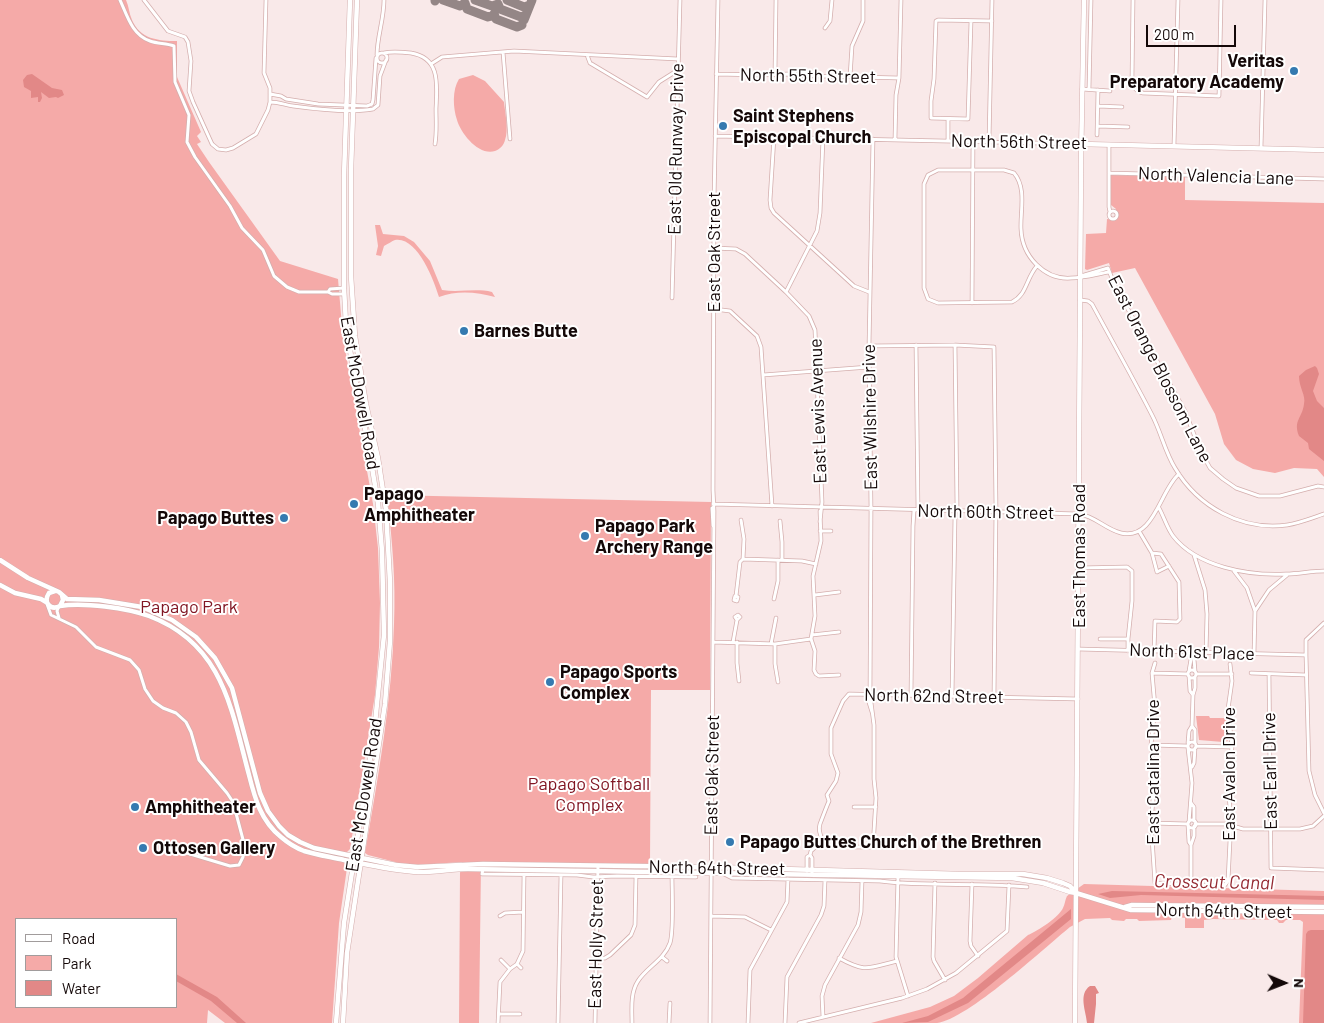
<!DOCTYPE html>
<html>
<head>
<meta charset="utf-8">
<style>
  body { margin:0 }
  #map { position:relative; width:1324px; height:1023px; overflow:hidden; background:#f9e9e9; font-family:Barlow,sans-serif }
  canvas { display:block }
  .legend { position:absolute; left:15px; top:918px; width:162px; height:90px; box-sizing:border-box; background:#fff; border:1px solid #a19c9c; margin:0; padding:6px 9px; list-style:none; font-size:15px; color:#140808 }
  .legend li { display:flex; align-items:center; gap:10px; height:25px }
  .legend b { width:25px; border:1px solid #a19c9c }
  .north { position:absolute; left:1259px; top:958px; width:50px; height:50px; -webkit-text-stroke:4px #fff; paint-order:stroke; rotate:91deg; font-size:14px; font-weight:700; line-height:20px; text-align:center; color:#140808 }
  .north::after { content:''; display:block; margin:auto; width:18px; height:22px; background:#140808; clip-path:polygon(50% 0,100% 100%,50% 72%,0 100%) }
  .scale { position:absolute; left:1146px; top:25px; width:90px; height:22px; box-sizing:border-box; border:2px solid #140808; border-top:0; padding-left:6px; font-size:15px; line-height:18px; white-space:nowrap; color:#140808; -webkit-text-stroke:4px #fff; paint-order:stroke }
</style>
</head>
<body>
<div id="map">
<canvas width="1324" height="1023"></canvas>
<ul class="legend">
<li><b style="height:6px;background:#fff"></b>Road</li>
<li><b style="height:14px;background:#f5aaa8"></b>Park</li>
<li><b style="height:14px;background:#e28887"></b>Water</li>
</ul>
<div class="north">N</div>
<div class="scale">200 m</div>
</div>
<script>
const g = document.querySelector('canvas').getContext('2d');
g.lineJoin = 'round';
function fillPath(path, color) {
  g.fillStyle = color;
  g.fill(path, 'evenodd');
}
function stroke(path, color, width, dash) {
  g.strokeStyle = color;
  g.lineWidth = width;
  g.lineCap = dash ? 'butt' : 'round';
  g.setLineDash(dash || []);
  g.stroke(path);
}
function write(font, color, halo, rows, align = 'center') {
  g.font = font + ' Barlow,sans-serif';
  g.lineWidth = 4;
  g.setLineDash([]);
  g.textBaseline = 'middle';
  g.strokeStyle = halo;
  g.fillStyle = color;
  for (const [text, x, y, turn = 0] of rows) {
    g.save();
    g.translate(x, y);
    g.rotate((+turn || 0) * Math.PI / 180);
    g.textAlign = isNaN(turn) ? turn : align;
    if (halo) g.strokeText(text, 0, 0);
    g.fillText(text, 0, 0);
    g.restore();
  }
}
fillPath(new Path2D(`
  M0,0H126C129,7 129,13 132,20C140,39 158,41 177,41V77L201,132L197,136L201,142L197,144L209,162L280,261L338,279L343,338L373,504L378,548L380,603L379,647L375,695L350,849L347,852L346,866L347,868L339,923L332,1023H225L208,1010L207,1023H0ZM16,919H176V1007H16Z
  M473,75L485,81L504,102C505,113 509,129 505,140C504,145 500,149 495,151C479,156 461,134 457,120C453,108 452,90 459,79Z
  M1110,175L1185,177V200L1324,203V477L1317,469L1294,468L1275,473L1253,469L1236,460L1224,444L1215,414L1135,268L1112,273L1109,263L1087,270L1085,269L1086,234L1106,233L1107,219L1116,220V209L1111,205Z
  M375,225H380L383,234L404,236L414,242L430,261L442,290C459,293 475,288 492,292L495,297C477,292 457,290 439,297C434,280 417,236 395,240C392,241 388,244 384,246L381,256L376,255L378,246Z
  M387,495L711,502L710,690H651L650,864L481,862L479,1023H459L460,873L462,862L416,865L399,863L368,855L365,853C378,777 392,701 394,624C396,581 392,538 387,495Z
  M1196,716H1209L1210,718H1226L1228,741L1223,742L1199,740Z
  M1084,884L1324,891V1023H1299L1303,922L1300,920H1286L1283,923H1279L1277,920L1213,919L1204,920V928H1185V918L1172,916L1171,920L1139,921L1137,919H1126L1124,921L1112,920L1110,918L1085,919L1070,927C1043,949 968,1019 937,1023C916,1023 893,1023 871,1023L930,1007L954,996L978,978L1028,935C1038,931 1059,917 1063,908C1065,904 1065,900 1067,896Z`), '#f5aaa8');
fillPath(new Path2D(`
  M32,74L52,88L62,90L64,95L58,98L56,97L49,98L41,92L42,98L40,102H38V97L31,98V91L24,87L23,80L27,75Z
  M1315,366L1317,368L1319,374L1313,391L1317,401L1324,408V461L1309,449L1308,443L1299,436C1293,420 1302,419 1304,404C1306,395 1299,388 1299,376L1306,370Z
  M1112,891L1324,896V900L1141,895L1110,898L1098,894Z
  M1071,909V919L968,1003L928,1022L902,1023L928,1016L963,998Z
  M1311,930H1324V1023H1303L1306,934L1308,931Z
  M176,974L217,997L246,1023H237L211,1001L176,981Z
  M1090,986H1095L1099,993L1096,994V1004L1094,1023H1087C1086,1011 1078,994 1090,986Z`), '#e28887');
stroke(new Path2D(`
  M443,0L460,6L465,3L467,9L488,17L492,16L494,14L496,19L517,27L522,25
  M475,0L492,6L498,4L500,9L521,17L526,15
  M507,0L524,7L530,5
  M435,1V0
  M524,20L532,0`), '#948686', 9);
const minor = new Path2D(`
  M120,0C127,15 132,35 150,41C158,44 166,43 174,46L175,82L189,115L187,142L195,157L230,206L242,228L263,250L274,276L287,287L299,292H328L332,294H344
  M144,0L168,31L185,37L188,42L191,61L189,91L193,102L212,144L218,149L226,150L233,148L256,134L268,110L270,102V88L264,73L266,0
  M1133,0L1132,79C1133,87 1135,91 1143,93L1219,96L1221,0
  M971,21L968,119L931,118V101L934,79L936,21L938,20L992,21
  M825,28L830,21L832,0
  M503,52L510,139
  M377 58a5 5 0 1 1 10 0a5 5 0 1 1-10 0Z
  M384,53C392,51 402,52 411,53C441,58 437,85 436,109C436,120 437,132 435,144
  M377,55C377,37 384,19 384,0
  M587,55L590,63L647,97L659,82L678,70
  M431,64L442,57L514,51L678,59
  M716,74L762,75L787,74L818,76L899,78
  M775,74L776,0
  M850,77L852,46L863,21V0
  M1082,89L1110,91
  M1089,89L1091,0
  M270,94L281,96L286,99L318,104L367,106L372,104L373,100L376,58
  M270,102C279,102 285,105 293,106C315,109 352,113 373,109L378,105L380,76L386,60
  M1098,106L1122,107
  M1098,126L1128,127
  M1097,135L1098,90
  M715,136L1081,144
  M774,137L770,200L771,208L774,213L854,286L869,292
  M895,139L896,95L899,78L901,0
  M948,140V119
  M989,141L992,0
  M1109,145V207L1110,212
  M1174,145L1178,0
  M1261,148L1265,0
  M1109,173L1324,179
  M1109 215a4 4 0 1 1 8 0a4 4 0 1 1-8 0Z
  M714,248L736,249L745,254L786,292L809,316L815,330L822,502L820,522
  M1037,266C1026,278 1027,295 1012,302L938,303L928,299L924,288V184L928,175L938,170H1004L1014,173C1027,188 1020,212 1021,229C1022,256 1044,280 1071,278C1084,278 1097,274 1109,272
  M1081,276L1108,268L1115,286L1185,411L1200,450L1210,468L1223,479L1236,488L1259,496H1280L1318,486L1324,487
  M328,292L330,289L344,288
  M786,292L817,231L820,213L823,138
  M672,298L680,0
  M1080,300L1088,301L1092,304C1112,341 1133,378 1152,415C1161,432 1165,452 1175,468C1198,507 1242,531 1287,525C1300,523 1312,518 1324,514
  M972,303L973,141
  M714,309L730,311L757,336L761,347L772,506
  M916,345L918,510
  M869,346L955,345L994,347L996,508L994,697
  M763,375L869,367
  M713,504L1079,514C1095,516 1105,529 1121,533C1154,541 1160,490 1179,474
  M712,508L713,526
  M1159,508C1164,517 1167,528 1173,536C1197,567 1249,576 1286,574C1299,574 1311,571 1324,571
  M820,511L821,541L813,576L815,616L811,639L815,651L814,670L816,674L819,676L839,675
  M780,521L782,542V560
  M820,531H831
  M1139,531L1152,553L1161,554L1179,582L1180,619L1177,622L1155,621L1154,651
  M1152,553L1157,572L1169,566
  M1194,555L1205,590L1207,614L1206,653
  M743,559L802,561L816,564
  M1078,568L1127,567L1132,571V601L1128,639H1100
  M1234,571L1247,588L1255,611L1254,654
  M815,595L839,592
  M735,596L738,597L737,601L734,600Z
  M736,596L740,562L743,559L744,539L741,520
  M774,599L778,581V560
  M47,604L51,615L76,627L96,647L130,660L139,670L145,689L153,701L163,708L176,713L186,722L191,732L199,760L227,793L233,802L245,847L243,857L239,865L230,866L177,850
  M59,606L57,611L59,618
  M1255,611L1269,590L1287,575
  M738,615L740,617L737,620L735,617Z
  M1324,623L1306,640V655L1309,771L1315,795L1324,813
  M812,635L839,632
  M713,642L775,644L811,639
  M733,642L737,620
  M737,642V663L739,681
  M771,644L776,618
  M775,644V664L778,682
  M1078,649L1306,655
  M1128,651V639
  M1192,657L1194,659L1195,671
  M1155,663L1152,673L1155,707L1151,745L1155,776L1151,823L1155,883L1224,886L1228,881L1231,820L1228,783L1232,747L1228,709L1232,681L1230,664
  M1188 674a4 4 0 1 1 8 0a4 4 0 1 1-8 0Z
  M1189,671L1192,653
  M1152,673L1188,674
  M1251,673L1306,675
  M1196,674H1232
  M1269,674L1271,868L1324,870
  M1189,676L1190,691L1193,695
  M911,695L913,526L914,510
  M952,696L955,516L957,506L955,345
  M872,712L868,699L870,694L871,509L869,346L873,139
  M1192,726L1195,730V743
  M1188 746a4 4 0 1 1 8 0a4 4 0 1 1-8 0Z
  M1188,743L1189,731L1192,726L1193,695L1195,688V677
  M1151,745L1187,746
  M1196,746L1232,747
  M1188,748L1192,783L1189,822
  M1192,767L1194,763L1195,748
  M1191,803L1194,807V821
  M854,807H876
  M1188 824a4 4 0 1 1 8 0a4 4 0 1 1-8 0Z
  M1151,823L1188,824
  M1195,824H1226L1243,829H1300L1313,826L1324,816
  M1188,825L1189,842L1191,845V885
  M1191,845L1194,836V826
  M852,847H873L876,798L874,779V725L870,695
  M166,852L169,849L176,850
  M483,869L482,874L577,875L593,877L617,876L696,877
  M807,871V857L810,855
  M724,874L732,878L880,881C928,887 978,882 1027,887
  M812,875V858L810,855L811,851C830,834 816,839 820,824C823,816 826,808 829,801L827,795L836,781L838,773L831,754V728L843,701L849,694L1078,699
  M898,877L896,957L908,996
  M935,883L933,957L934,961L945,980
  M972,884L970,941L971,946L978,956
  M500,916L505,913L523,912
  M711,916L745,917L771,930
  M662,957L667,961
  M839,958C866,973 868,968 897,961
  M596,959L605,958L610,955L631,935L635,925L636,876
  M501,960L510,969
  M517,964L521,968
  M499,1014H520
  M823,1017L822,996L825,985L858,925L861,912L862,881
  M498,1023L500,982L510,969L517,964L523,951L524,875
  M558,1023L561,875
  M595,1023L598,866
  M632,1023C632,1010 630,993 638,981C647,967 664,960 670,943C674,931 672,891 672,877
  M669,1023L670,1003
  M710,1023L714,511L713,490L714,201L718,0
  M748,1023L750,970L787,902L788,879
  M785,1023L787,977L821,915L824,906L825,880
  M799,1023L902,998L927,989L956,973L1007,931L1009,885`);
const major = new Path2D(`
  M1081,144L1324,150
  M0,560L28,578L59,592L67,599L99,600L142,607L172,620L196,637L215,658L232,688L260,793L268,811L279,826L288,835L300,842L314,848L396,865L418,867L483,864L711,867L960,874H1023L1047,878L1063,883L1070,886L1076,893
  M0,585L15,593L41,599L46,602
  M55,591L49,593C43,602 50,611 60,606L63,600L62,595
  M60,606C83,602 127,608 149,616C223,644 231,708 249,775C255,799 261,821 281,837C288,843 296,848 304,851C317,855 331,857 344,860C369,865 394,871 419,872C436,872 452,869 468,869L1012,878L1043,883L1070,892L1076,893L1131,910L1324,912
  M1125,907L1132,905L1324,907
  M336,1023L344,923L374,733L384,635L382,551L378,503L367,438L353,369L346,324L344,288V176L350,0
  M343,1023L347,953L385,704L390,641V582L386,510L378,458L366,404L355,336L351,276V170L357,0
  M1075,1023L1081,160L1084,0`);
stroke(minor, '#d4aead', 4.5);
stroke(major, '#d4aead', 5.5);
stroke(minor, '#fff', 3);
stroke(major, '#fff', 4.5);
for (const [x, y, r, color] of [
  [1294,71,5,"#357ab0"],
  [723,126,5,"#357ab0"],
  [464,331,5,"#357ab0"],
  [354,504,5,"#357ab0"],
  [284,518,5,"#357ab0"],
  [585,536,5,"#357ab0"],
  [550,682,5,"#357ab0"],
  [135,807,5,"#357ab0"],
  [730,842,5,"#357ab0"],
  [143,848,5,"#357ab0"]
]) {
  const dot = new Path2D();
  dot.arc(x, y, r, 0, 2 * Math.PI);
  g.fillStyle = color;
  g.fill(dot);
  stroke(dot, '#fff', 2);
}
write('bold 18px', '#140808', '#fff', [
  ["Veritas",1284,61,"right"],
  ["Preparatory Academy",1284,82,"right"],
  ["Saint Stephens",733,116],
  ["Episcopal Church",733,137],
  ["Barnes Butte",474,331],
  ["Papago",364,494],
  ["Amphitheater",364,515],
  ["Papago Buttes",274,518,"right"],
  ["Papago Park",595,526],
  ["Archery Range",595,547],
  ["Papago Sports",560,672],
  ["Complex",560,693],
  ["Amphitheater",145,807],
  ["Papago Buttes Church of the Brethren",740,842],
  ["Ottosen Gallery",153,848]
], 'left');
write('18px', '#140808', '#fff', [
  ["North 55th Street",808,76,1],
  ["North 56th Street",1019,142,1],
  ["East Old Runway Drive",676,149,-89],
  ["North Valencia Lane",1216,176,2],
  ["East Oak Street",714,252,-90],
  ["East Orange Blossom Lane",1160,369,63],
  ["East McDowell Road",360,393,80],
  ["East Lewis Avenue",818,411,-92],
  ["East Wilshire Drive",870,417,-91],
  ["North 60th Street",986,512,1],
  ["East Thomas Road",1079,556,-90],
  ["North 61st Place",1192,652,2],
  ["North 62nd Street",934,696,1],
  ["East Earll Drive",1270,771,-91],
  ["East Catalina Drive",1153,772,-90],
  ["East Avalon Drive",1229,774,-90],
  ["East Oak Street",712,775,-89],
  ["East McDowell Road",364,795,-81],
  ["North 64th Street",717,868,1],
  ["North 64th Street",1224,911,1],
  ["East Holly Street",596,944,-89]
]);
write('18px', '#811623', '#fff', [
  ["Papago Park",189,607],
  ["Papago Softball",589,784],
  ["Complex",589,805]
]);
write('italic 19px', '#942a32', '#fff', [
  ["Crosscut Canal",1214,882,1]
]);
</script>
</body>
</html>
